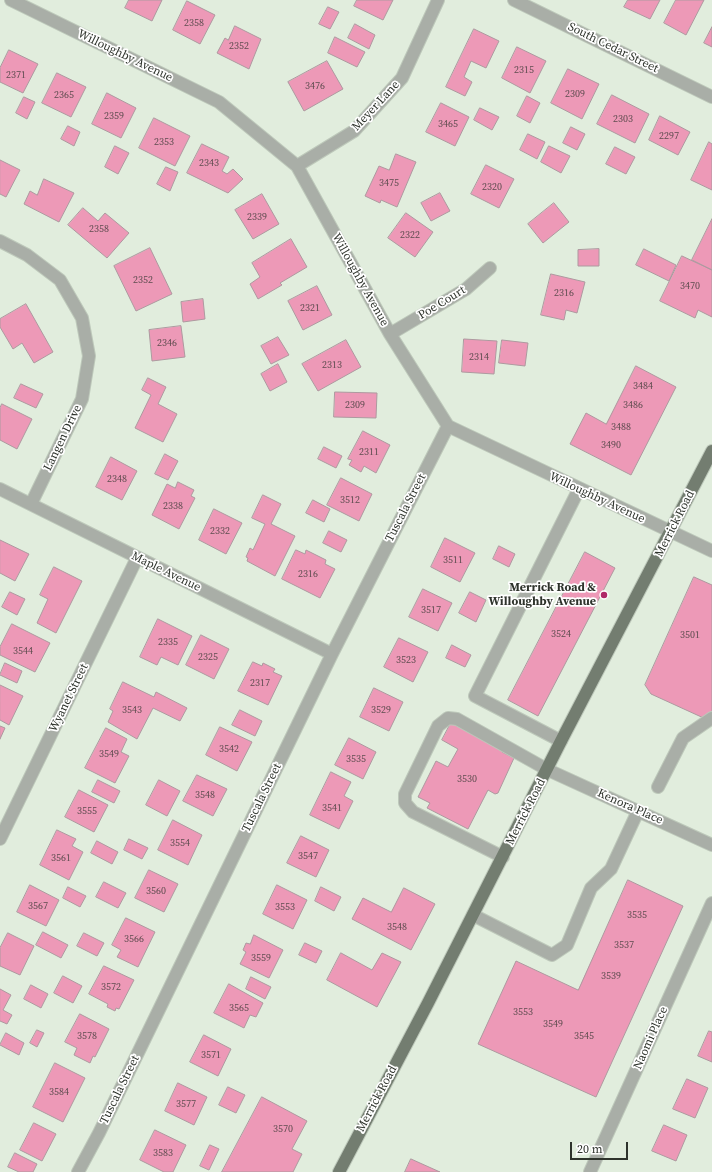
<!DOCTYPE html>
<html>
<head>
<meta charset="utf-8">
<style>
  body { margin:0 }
  #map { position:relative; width:712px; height:1172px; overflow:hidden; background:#e1eddd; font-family:"Source Serif 4",serif }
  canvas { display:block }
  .scale { position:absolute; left:570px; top:1142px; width:58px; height:18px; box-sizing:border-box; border:2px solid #2e332c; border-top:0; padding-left:5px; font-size:12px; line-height:14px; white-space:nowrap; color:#2e332c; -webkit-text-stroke:3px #fff; paint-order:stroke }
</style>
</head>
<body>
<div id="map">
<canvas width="712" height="1172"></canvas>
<div class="scale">20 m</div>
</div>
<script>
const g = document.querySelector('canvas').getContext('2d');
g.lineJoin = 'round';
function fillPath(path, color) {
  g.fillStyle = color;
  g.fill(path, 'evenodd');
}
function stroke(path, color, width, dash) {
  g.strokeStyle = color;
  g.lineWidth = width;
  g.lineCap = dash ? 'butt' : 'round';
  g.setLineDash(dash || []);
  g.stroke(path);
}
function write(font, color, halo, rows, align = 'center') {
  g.font = font + ' "Source Serif 4",serif';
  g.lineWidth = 3.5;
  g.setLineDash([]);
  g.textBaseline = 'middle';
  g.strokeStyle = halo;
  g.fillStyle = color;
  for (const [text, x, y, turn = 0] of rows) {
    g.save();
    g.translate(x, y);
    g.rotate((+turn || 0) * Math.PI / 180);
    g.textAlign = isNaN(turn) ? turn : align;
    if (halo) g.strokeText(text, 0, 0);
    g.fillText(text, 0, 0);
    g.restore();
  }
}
const building = new Path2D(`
  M129,0H162L152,21L125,8Z
  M357,0H393L383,20L354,6Z
  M628,0H660L650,19L624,7Z
  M676,0H704L686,35L664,23Z
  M187,1L215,15L200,44L173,30Z
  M328,7L339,12L330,29L319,24Z
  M355,24L375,35L369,49L348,38Z
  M235,26L261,39L249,69L217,53L225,38L228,40Z
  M712,27V47L704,43Z
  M474,29L499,41L486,68L471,61L464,77L472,82L465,96L446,87Z
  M335,37L365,52L357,67L328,53Z
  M517,47L546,61L530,93L502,78Z
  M9,50L38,64L23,93L0,82V68Z
  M327,61L343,89L304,111L288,82Z
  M568,69L599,84L582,119L551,103Z
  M57,73L86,87L71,117L42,103Z
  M107,93L136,108L121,138L92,124Z
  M612,95L649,114L635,143L597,124Z
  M527,96L540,103L530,123L517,116Z
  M24,97L35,102L27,119L16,113Z
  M441,103L469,117L455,146L426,132Z
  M480,108L499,117L492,130L474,120Z
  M660,116L690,132L678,155L649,140Z
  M154,118L190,136L175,166L139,148Z
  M68,126L80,132L74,146L61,139Z
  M571,127L585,134L577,150L563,143Z
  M528,134L545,142L537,159L520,150Z
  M709,142L712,144V190L691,180Z
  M202,144L229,157L222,171L227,174L233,169L243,179L228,193L187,173Z
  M115,146L129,153L118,174L105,167Z
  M549,146L570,156L561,173L541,162Z
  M615,147L635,157L626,174L606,164Z
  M396,154L416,162L397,207L381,200L380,203L365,196L379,166L389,170Z
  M0,160L20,170L6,197L0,194Z
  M486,165L514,179L499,208L471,194Z
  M166,167L178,172L170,191L157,184Z
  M44,179L74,193L59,222L24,204L30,191L37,195Z
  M440,193L450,211L431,221L421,203Z
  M262,194L279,224L253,239L235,210Z
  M554,203L569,222L543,243L528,224Z
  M83,208L98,221L105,213L129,233L107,258L68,225Z
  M406,213L433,232L415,257L388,238Z
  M712,219V270L692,260Z
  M291,239L307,267L280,283L282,285L258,299L250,284L260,277L252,263Z
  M150,248L172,294L136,311L114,266Z
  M599,249V266H578V250Z
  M644,249L676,265L669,281L636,265Z
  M682,256L712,270V317L698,310L695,318L660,301Z
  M551,274L585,282L577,313L566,310L564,320L541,315Z
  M317,286L332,315L303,330L288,301Z
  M203,299L205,319L183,322L181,302Z
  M26,304L53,352L34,363L22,343L13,349L0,327V319Z
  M181,326L185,357L152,361L149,330Z
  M278,337L289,355L271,364L261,346Z
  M464,339L497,341L494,374L462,372Z
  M346,340L361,367L318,391L302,364Z
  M502,340L528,343L525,366L499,363Z
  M278,364L287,382L270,391L261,374Z
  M636,366L676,387L631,475L570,444L586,413L606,424Z
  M148,378L166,387L158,404L177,414L163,442L135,428L151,395L142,390Z
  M21,384L43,394L36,408L14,398Z
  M335,392L377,393L376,418L334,417Z
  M2,404L32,419L17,449L0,440V408Z
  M363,431L390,445L376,473L364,466L361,472L349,465L352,460L348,459Z
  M324,447L342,456L336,468L318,459Z
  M165,454L178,461L168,480L155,474Z
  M111,457L137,471L122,500L96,487Z
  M341,478L372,494L359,521L327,505Z
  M178,482L194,490L191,496L195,498L179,529L152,515L167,484L175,488Z
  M263,495L281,504L271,524L295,536L275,576L247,561L248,558L246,557L250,548L253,550L265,524L252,518Z
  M313,500L330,509L324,522L306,513Z
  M214,509L242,523L226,554L199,540Z
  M329,531L347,540L341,552L323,543Z
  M445,538L475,553L460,582L431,567Z
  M0,540L29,554L15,581L0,573Z
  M499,546L515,554L509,567L493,559Z
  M296,550L305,554L306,550L326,560L325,564L335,569L320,598L282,579Z
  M585,552L615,568L538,716L508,700Z
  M54,567L82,581L56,633L37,623L48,599L40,595Z
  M694,577L712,585V711L708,720L651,694L645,685Z
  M423,589L452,603L438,631L409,617Z
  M10,592L25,599L17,615L2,607Z
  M470,592L486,600L476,622L459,613Z
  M158,619L192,636L178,665L161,657L157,665L140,657Z
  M12,624L50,643L35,672L0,655V647Z
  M201,635L229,649L214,679L186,665Z
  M399,638L428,652L413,682L384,667Z
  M452,645L471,655L465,667L446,658Z
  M253,662L262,666L263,663L275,669L273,672L282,676L268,705L238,691Z
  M5,663L22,671L17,683L0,675Z
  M123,682L154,697L156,692L187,708L180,721L153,708L137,739L108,722L113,711L110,709Z
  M0,685L23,696L9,725L0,720Z
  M374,688L403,702L389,731L360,717Z
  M240,710L262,721L255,736L232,725Z
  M451,723L503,750L502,752L514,758L498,793L495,794L488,790L468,829L427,808L430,803L418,797L436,761L448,767L458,749L442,740Z
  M0,726L5,728L0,739Z
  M220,727L252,742L237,771L206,755Z
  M106,728L127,739L121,752L129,756L115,783L85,768Z
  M349,738L376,752L363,779L335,765Z
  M331,772L351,782L344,796L353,801L339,829L310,815Z
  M197,775L227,789L213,816L183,801Z
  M98,780L120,791L114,803L92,792Z
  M159,780L180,791L167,816L146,805Z
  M79,790L108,805L94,832L65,817Z
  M173,820L202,835L188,865L158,850Z
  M57,830L76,839L72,846L83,852L69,880L40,865Z
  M301,836L329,850L316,877L287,863Z
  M129,839L148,848L142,859L124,850Z
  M97,841L118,852L112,864L91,853Z
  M149,870L178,884L164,912L135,898Z
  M628,880L683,906L596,1097L478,1044L516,961L578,990Z
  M104,882L126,893L118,908L96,897Z
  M30,885L59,900L46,926L17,912Z
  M277,885L307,900L293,929L263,914Z
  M68,887L86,896L80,907L63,898Z
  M321,887L341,897L334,911L315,901Z
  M404,888L435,904L411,950L352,919L363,898L391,912Z
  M126,918L155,932L138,967L117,957L121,950L112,945Z
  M43,932L68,945L61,958L36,945Z
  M8,933L34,946L20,975L0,966V948Z
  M84,933L104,943L97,956L77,946Z
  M254,935L283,950L269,978L240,964L246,952L243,950L246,943L250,944Z
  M305,943L322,951L316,963L299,955Z
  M341,953L372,970L382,953L401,962L377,1007L327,980Z
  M104,966L134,980L119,1009L116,1008L115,1011L107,1007L108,1004L89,994Z
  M63,976L82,986L73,1003L54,993Z
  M251,977L271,987L265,999L246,989Z
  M229,984L263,1003L256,1017L250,1015L244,1028L214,1013Z
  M31,985L48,994L41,1008L24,999Z
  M0,989L11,995L3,1010L12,1015L7,1024L0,1021Z
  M80,1014L109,1029L95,1057L93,1056L90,1063L74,1055L77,1048L65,1042Z
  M37,1030L44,1033L37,1047L30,1043Z
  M709,1031L712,1032V1062L698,1056Z
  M6,1033L24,1043L19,1055L0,1045Z
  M204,1035L231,1049L218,1076L190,1062Z
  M55,1063L85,1078L63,1122L33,1107Z
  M687,1079L708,1088L695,1118L673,1109Z
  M178,1083L207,1097L194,1125L165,1111Z
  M228,1087L245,1095L236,1113L219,1105Z
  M262,1097L307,1121L292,1149L302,1154L293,1172H222Z
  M34,1123L56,1134L42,1161L20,1150Z
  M664,1125L687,1135L676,1161L652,1151Z
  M155,1130L186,1145L173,1172H164L140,1160Z
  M210,1145L219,1149L209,1170L200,1166Z
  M15,1153L37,1164L33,1172H19L8,1167Z
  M411,1159L440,1172H405Z`);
fillPath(building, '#ed99b7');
stroke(building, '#ad999f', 1);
const minor = new Path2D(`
  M11,0L219,102L297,166L390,334L448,426L712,551
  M514,0L712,97
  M297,166L354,131L402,78L438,0
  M0,241L27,255L60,280L82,318L89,356L82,399L31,504
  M390,334L466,289L490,268
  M0,489L332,654
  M561,741L475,696L579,489
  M658,787L683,738L712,718
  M0,839L137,558
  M503,857L413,812L405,803V794L438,726L448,718L457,719L548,770L712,845
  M473,915L552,955L567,945L591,888L611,869L638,811
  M78,1172L99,1133L332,654L448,426
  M590,1172L712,903`);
const major = new Path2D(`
  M339,1172L428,1003L561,741L712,451`);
stroke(minor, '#bdc8ba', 14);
stroke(major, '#bdc8ba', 14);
stroke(minor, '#a9aea7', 12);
stroke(major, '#737d70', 12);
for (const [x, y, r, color] of [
  [604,595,4,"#b02768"]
]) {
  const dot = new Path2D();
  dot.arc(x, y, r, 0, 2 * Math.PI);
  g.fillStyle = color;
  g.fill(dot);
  stroke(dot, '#fff', 1.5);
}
write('10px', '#5e4c4f', null, [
  ["2358",194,23],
  ["2352",239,46],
  ["2315",524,70],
  ["2371",16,75],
  ["3476",315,86],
  ["2309",575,94],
  ["2365",64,95],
  ["2359",114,116],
  ["2303",623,119],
  ["3465",448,124],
  ["2297",669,136],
  ["2353",164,142],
  ["2343",209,163],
  ["3475",389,183],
  ["2320",492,187],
  ["2339",257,217],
  ["2358",99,229],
  ["2322",410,235],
  ["2352",143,280],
  ["3470",690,286],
  ["2316",564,293],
  ["2321",310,308],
  ["2346",167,343],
  ["2314",479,357],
  ["2313",332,365],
  ["3484",643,386],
  ["2309",355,405],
  ["3486",633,405],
  ["3488",621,427],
  ["3490",611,445],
  ["2311",369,452],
  ["2348",117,479],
  ["3512",350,500],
  ["2338",173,506],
  ["2332",220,531],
  ["3511",453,560],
  ["2316",308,574],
  ["3517",431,610],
  ["3524",561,634],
  ["3501",690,635],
  ["2335",168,642],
  ["3544",23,651],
  ["2325",208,657],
  ["3523",406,660],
  ["2317",260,683],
  ["3543",132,710],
  ["3529",381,710],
  ["3542",229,749],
  ["3549",109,754],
  ["3535",356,759],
  ["3530",467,779],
  ["3548",205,795],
  ["3541",332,808],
  ["3555",87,811],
  ["3554",180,843],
  ["3547",308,856],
  ["3561",61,858],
  ["3560",156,891],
  ["3567",38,906],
  ["3553",285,907],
  ["3535",637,915],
  ["3548",397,927],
  ["3566",134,939],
  ["3537",624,945],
  ["3559",261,958],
  ["3539",611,976],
  ["3572",111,987],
  ["3565",239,1008],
  ["3553",523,1012],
  ["3549",553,1024],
  ["3578",87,1036],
  ["3545",584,1036],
  ["3571",211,1055],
  ["3584",59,1092],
  ["3577",186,1104],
  ["3570",283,1129],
  ["3583",163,1153]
]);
write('12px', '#2e332c', '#fff', [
  ["South Cedar Street",613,48,26],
  ["Willoughby Avenue",125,56,26],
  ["Meyer Lane",376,106,-47],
  ["Willoughby Avenue",360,280,61],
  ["Poe Court",442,303,-31],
  ["Langen Drive",63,438,-64],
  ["Willoughby Avenue",597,498,25],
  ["Tuscala Street",406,508,-63],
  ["Merrick Road",675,524,-63],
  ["Maple Avenue",166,572,26],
  ["Wyanet Street",69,698,-64],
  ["Tuscala Street",262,798,-64],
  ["Kenora Place",630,807,24],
  ["Merrick Road",526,812,-63],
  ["Naomi Place",651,1038,-66],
  ["Tuscala Street",120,1090,-64],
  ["Merrick Road",377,1099,-62]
]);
write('bold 12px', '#2e332c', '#fff', [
  ["Merrick Road &",596,588],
  ["Willoughby Avenue",596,602]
], 'right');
</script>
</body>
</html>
